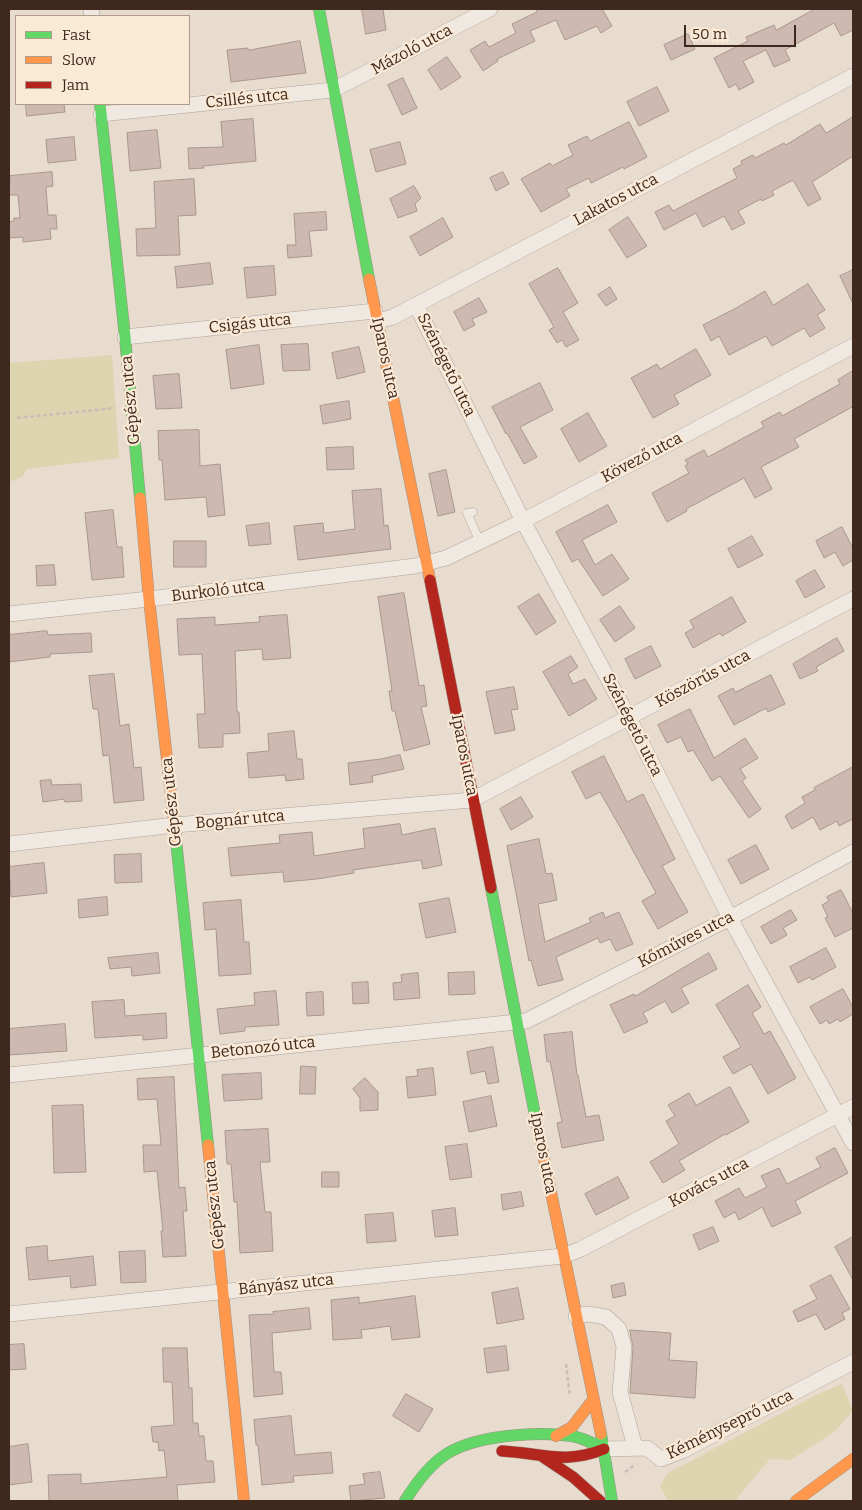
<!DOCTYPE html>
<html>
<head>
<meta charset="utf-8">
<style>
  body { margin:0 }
  #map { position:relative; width:862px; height:1510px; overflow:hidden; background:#e8dcce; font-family:Bitter,serif }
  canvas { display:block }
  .frame { position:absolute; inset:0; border:10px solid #3f281d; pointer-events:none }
  .legend { position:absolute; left:15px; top:15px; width:175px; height:90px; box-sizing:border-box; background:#fae9d5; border:1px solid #af9c8b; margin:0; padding:6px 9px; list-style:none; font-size:15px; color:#3f281d }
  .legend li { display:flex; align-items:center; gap:10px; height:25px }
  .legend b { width:25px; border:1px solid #af9c8b }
  .scale { position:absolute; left:684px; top:25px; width:112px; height:22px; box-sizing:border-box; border:2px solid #3f281d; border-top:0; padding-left:6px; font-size:15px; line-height:18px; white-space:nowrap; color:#3f281d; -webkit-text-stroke:4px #fae9d5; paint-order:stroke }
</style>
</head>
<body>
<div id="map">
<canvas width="862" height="1510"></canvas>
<div class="frame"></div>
<ul class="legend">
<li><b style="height:6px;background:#63d668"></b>Fast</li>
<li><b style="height:6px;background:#ff974d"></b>Slow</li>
<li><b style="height:6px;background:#b3261e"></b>Jam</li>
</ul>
<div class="scale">50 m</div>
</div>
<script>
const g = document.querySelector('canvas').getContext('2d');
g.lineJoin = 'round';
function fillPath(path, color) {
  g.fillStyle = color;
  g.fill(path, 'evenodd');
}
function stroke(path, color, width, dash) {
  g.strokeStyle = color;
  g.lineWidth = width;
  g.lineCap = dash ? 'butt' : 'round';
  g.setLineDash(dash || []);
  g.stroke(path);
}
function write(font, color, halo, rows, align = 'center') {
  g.font = font + ' Bitter,serif';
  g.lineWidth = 4.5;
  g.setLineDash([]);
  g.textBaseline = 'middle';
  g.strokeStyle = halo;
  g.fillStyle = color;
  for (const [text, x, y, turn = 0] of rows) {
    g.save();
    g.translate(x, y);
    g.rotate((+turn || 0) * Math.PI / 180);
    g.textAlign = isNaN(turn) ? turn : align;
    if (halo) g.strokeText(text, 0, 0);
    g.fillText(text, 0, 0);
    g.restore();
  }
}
fillPath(new Path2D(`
  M112,355L119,458L27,469L22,477L9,482V363Z
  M842,1384L853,1411L833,1433L790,1460L770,1459L746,1487L735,1501H668L660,1486L668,1473L816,1395Z`), '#dcd5af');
const building = new Path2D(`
  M362,9H383L386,30L366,34Z
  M536,9H602L612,26L601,33L597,26L565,40L556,20L530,31L535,41L497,59L498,61L483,71L470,50L485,41L489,47L516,33L512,24L537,12Z
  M815,9H853V30L841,36L834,23L785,50L790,60L774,67L766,50L743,61L754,82L739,90L736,84L729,88L714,58L748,41L746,37L774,25L776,30Z
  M688,34L695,49L671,60L664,45Z
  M300,41L306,73L231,82L227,50L248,48V50Z
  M447,57L461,77L441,90L428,70Z
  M403,78L417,108L402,115L388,85Z
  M657,87L669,111L639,126L627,102Z
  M26,104H64L65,112L27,116Z
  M853,117V156L812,182L821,199L808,206L793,180L772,191L774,195L762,201L761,199L738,211L745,223L732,230L724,216L703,227L696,213L664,230L655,212L669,205L673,211L737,178L733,169L742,164L741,161L753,155L755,158L784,143L786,145L820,124L826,133Z
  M253,119L256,161L203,166L204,168L189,169L188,148L223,147L221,122Z
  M629,122L647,157L624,169L623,167L591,183L589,178L566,189L570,196L541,212L521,179L550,163L552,166L573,155L568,145L587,136L590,141Z
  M157,130L161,168L130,171L127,133Z
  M74,137L76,160L48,163L46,140Z
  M400,142L406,164L376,172L370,150Z
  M52,172L53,186L46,187L48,215H56L57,229H50L51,239L23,242V237L9,238V222L14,221V218H20L18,195H9L10,176Z
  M503,172L509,184L496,191L490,178Z
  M194,179L196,215L178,216L180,255L137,256L136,229L156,228L154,182Z
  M414,186L421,198L415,204L417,211L398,218L390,199Z
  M326,212L327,230L309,231L312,256L288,258L287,245H296L294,214Z
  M628,217L647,246L627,258L609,230Z
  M443,218L453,237L420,256L410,237Z
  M210,263L213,284L177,288L175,267Z
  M274,266L276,295L247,298L244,268Z
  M558,268L578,303L563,312L579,340L566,347L562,340L557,343L549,330L554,327L529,284Z
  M853,270V304L840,276Z
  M808,284L825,310L817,315L825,328L810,337L804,328L772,346L766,336L729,355L719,336L711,341L703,325L738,307L765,291L773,305Z
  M610,287L617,299L606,306L598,295Z
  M479,298L487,312L472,319L475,325L464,331L454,312Z
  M308,344L310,370L283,371L281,345Z
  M259,345L264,384L231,389L226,350Z
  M359,347L365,372L337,379L332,353Z
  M696,349L711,375L674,395L679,404L653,418L631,378L657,364L660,369Z
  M853,371V408L852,407L794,439L799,447L761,467L772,489L755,498L744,478L686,509L687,511L667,522L652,493L689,473L685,466L688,464L685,460L704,450L708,457L764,427L761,422L780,412L782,416L840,384L838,380Z
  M179,374L182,408L156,409L153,376Z
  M540,383L553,410L520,427L537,457L524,464L507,433L506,434L492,407Z
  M349,401L351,419L323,424L320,406Z
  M588,413L607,446L579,462L561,429Z
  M199,430L200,466L220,464L225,515L208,517L206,497L165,500L162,460H159L158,431Z
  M353,447L354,469L327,470L326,448Z
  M446,470L455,512L438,516L429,474Z
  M381,489L384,526L388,525L391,549L298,560L294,526L323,523L324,533L355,529L352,491Z
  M608,505L617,522L582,540L595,565L612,554L629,579L603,596L578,559L572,562L556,532Z
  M113,510L117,547H122L124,577L92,580L85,513Z
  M269,523L271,544L249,546L246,526Z
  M842,527L853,548V560L843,566L835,552L824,558L816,541Z
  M752,536L763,555L738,568L728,549Z
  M174,541H206V567H174Z
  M54,565L56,585L37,586L36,566Z
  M815,570L825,587L805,598L796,581Z
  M404,593L419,686L424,685L427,706L421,707L430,744L404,751L395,711H392L389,691H392L378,597Z
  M539,594L556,622L536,635L518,607Z
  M732,597L746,622L722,636L720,633L693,648L685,633L694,628L690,621Z
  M620,606L635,628L615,642L600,620Z
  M287,615L291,658L263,660L262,649L235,651L237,712H239L240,733L223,734V747L199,748L197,714H205L202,654L179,655L177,619L215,617V625L260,622L259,617Z
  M47,631L48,635L91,633L92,652L50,654V657L9,662V635Z
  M837,638L844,651L816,667L818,671L800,679L793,664Z
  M651,646L661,666L635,679L625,659Z
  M571,656L578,667L568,674L573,684L585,679L597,699L569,716L543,672Z
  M114,674L120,726L129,724L134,768L141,767L144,800L114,803L109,755L103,756L98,709H93L89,676Z
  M771,675L785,704L768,712L766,708L734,725L718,696L733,688L735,692Z
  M514,687L518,709L511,710L515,730L495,734L486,692Z
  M690,709L714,758L745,738L758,758L740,769L746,778L742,781L761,809L749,818L720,776L712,781L693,750L688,752L681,737L667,743L658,725Z
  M294,731L297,759H302L304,779L286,781L285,775L249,778L247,753L269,751L268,734Z
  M400,755L404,769L372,776L373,782L350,785L348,763L381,759Z
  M604,756L627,802L643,794L675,859L662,866L688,912L658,929L642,901L656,893L624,834L600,792L586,799L572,772Z
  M853,767V819L839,826L837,821L820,830L813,817L792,829L785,816L805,803L802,797L815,790L814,788Z
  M51,780L52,785L81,784L82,801L65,802L64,799L43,802L40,781Z
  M521,797L533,817L511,830L500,809Z
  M400,824L402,835L435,828L442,865L423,869L421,860L353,870L354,873L317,879L284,882L283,872L231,876L228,848L280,843L279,835L312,832L314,856L365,848L363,829Z
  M539,839L546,874L552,873L557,900L538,904L545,942L591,922L589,918L603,912L605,918L619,912L633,944L616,951L610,939L600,943L598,938L556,957L563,980L538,986L531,960L529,961L507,846Z
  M756,845L769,869L741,884L728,860Z
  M141,854L142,882L115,883L114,855Z
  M44,863L47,893L11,897L9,867Z
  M841,890L853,913V928L835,937L825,918L828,917L822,905L829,901L827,897Z
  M107,897L108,915L79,918L78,900Z
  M449,898L456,932L426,938L419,904Z
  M241,900L244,942H249L251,974L219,976L216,929L205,930L203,903Z
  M791,910L797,920L783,928L787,935L771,944L761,927Z
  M826,948L836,967L812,980L810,977L798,983L790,967Z
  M158,953L160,973L132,976L131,967L110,969L108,958Z
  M709,953L717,969L681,988L689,1003L672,1013L665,1001L643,1013L648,1022L624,1033L610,1005L634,994L635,996Z
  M474,972L475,994L449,995L448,973Z
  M418,973L420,998L394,1000L393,983L402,982L401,975Z
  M368,982L369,1003L353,1004L352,983Z
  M748,985L761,1007L752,1013L764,1034L770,1031L796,1078L768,1094L751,1064L733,1074L723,1057L741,1047L716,1005Z
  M843,989L853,1007V1014L840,1022L838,1019L829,1024L827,1020L820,1024L810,1007Z
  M276,991L279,1025L245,1027V1031L220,1034L217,1009L255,1005L254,993Z
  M323,992L324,1015L307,1016L306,993Z
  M124,1000L125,1016L166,1013L167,1038L143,1040V1035L95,1038L92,1002Z
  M65,1024L67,1051L9,1055V1029Z
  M572,1032L577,1075H578L586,1117L599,1115L604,1140L562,1148L557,1123L562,1122L550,1061L547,1062L544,1035Z
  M493,1047L499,1082L488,1084L485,1071L471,1074L467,1052Z
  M301,1066L316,1067L315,1094H300Z
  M433,1068L436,1095L408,1098L406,1077L418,1076L417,1070Z
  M261,1073L262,1099L224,1101L222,1075Z
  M174,1077L179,1188L185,1187L187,1211H183L186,1256L163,1257L161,1231H163L157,1171L144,1172L143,1145H161L157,1099L138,1100L137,1079Z
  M365,1078L378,1092V1110L360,1111V1098L353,1089Z
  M730,1087L749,1122L726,1135L725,1134L679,1161L685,1170L663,1183L650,1162L679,1144L666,1121L675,1116L668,1105L689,1093L696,1105Z
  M491,1096L497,1126L469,1132L463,1102Z
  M83,1105L86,1172L54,1173L52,1106Z
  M268,1129L270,1162H260L265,1212H271L273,1251L240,1253L237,1202H234L231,1164H227L225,1131Z
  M467,1144L472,1177L450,1180L445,1147Z
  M835,1148L848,1173L795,1201L801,1213L772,1227L762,1207L739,1220L735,1212L724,1218L715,1201L739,1188L745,1198L767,1187L761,1176L779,1168L787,1184L821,1167L816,1158Z
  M322,1172H339V1187H322Z
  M618,1177L629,1198L596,1215L585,1194Z
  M521,1192L524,1206L503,1210L501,1195Z
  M455,1208L458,1235L435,1237L432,1211Z
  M393,1213L396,1241L367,1243L365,1215Z
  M713,1227L719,1241L699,1250L693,1235Z
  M853,1237V1280L835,1247Z
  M47,1246L48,1261L93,1256L96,1285L71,1288L70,1276L29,1280L26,1248Z
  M145,1251L146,1282L121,1283L119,1252Z
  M831,1275L850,1309L842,1313L845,1319L825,1330L816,1314L798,1322L793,1311L817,1299L810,1286Z
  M624,1283L626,1295L613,1298L611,1286Z
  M518,1288L524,1319L497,1324L492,1293Z
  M415,1296L420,1337L392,1340L390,1326L361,1330L362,1338L333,1340L331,1300L359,1297V1303Z
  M309,1308L311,1329L272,1333L274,1372H281L283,1394L254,1397L249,1315L274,1314L273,1312Z
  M630,1330L671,1333L669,1360L697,1362L695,1398L630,1393L633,1347Z
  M24,1344L26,1369L9,1370V1345Z
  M506,1346L509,1370L487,1373L484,1349Z
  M163,1348H187L189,1388H192L193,1423H198L199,1436H204L206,1461H213L215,1482L177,1485L178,1501H49L48,1475L81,1474V1484L167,1477L164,1450L159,1451L158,1442H153L151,1427L174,1425L172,1382H164Z
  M406,1394L433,1409L419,1432L393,1416Z
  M291,1416L295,1455L331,1452L333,1473L293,1476L294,1482L262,1485L258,1445H256L254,1420Z
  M28,1444L32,1482L9,1485V1447Z
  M380,1472L385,1498L351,1501L349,1486L365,1484L363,1474Z`);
fillPath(building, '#cdb9af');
stroke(building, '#a9978d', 1);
const lane = new Path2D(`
  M473,512L467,513L480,542`);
const street = new Path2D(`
  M91,9L92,16
  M101,114L333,90L490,9
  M416,305L523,521L629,718L730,918L853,1143
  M378,321L393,317L853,76
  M125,337L375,311
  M9,614L149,599L415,566L446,558L523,521L853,346
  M9,844L175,825L472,800L853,599
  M9,1075L526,1021L730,918L853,852
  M9,1314L563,1256L581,1249L853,1107
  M576,1316L588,1314L606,1317L619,1329L624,1347L620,1392L635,1447
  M604,1449L647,1448L661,1459L684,1450L853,1362`);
const fast = new Path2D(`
  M319,9L369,279
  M100,104L125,337L140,498
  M176,840L208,1145
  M491,888L536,1120
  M601,1434L612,1501
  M405,1501C416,1483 430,1464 448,1453C478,1435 538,1431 572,1436C584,1438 594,1444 604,1449`);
const slow = new Path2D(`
  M369,279L430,580
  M140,498L149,599L176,840
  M536,1120L601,1434
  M208,1145L244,1501
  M556,1436L572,1427L593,1400
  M796,1501L853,1459`);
const jam = new Path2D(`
  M430,580L491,888
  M502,1451C541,1453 565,1465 604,1449
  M543,1457L573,1477L600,1501`);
stroke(lane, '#aea298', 9);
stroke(street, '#aea298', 16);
stroke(fast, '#9e9187', 12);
stroke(slow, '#9e9187', 12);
stroke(jam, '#9e9187', 12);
stroke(new Path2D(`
  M17,418L115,408
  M566,1364L570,1396
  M625,1472L636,1464`), '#c9bfb7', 2.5, [4, 2.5]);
stroke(lane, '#f0e9e1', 8);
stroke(street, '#f0e9e1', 15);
stroke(fast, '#63d668', 11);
stroke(slow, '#ff974d', 11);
stroke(jam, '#b3261e', 11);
write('16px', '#3f281d', '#fae9d5', [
  ["Mázoló utca",412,50,-28],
  ["Csillés utca",247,99,-6],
  ["Lakatos utca",616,200,-28],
  ["Csigás utca",250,324,-6],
  ["Iparos utca",385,358,78],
  ["Szénégető utca",446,365,64],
  ["Gépész utca",131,400,-95],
  ["Kövező utca",642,458,-28],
  ["Burkoló utca",218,591,-7],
  ["Köszörűs utca",703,679,-28],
  ["Szénégető utca",632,725,63],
  ["Iparos utca",464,755,79],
  ["Gépész utca",172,802,-96],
  ["Bognár utca",240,820,-5],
  ["Kőműves utca",686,940,-27],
  ["Betonozó utca",263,1048,-6],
  ["Iparos utca",543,1153,79],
  ["Kovács utca",709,1183,-28],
  ["Gépész utca",215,1205,-96],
  ["Bányász utca",286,1285,-6],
  ["Kéményseprő utca",730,1425,-26]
]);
</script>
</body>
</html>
